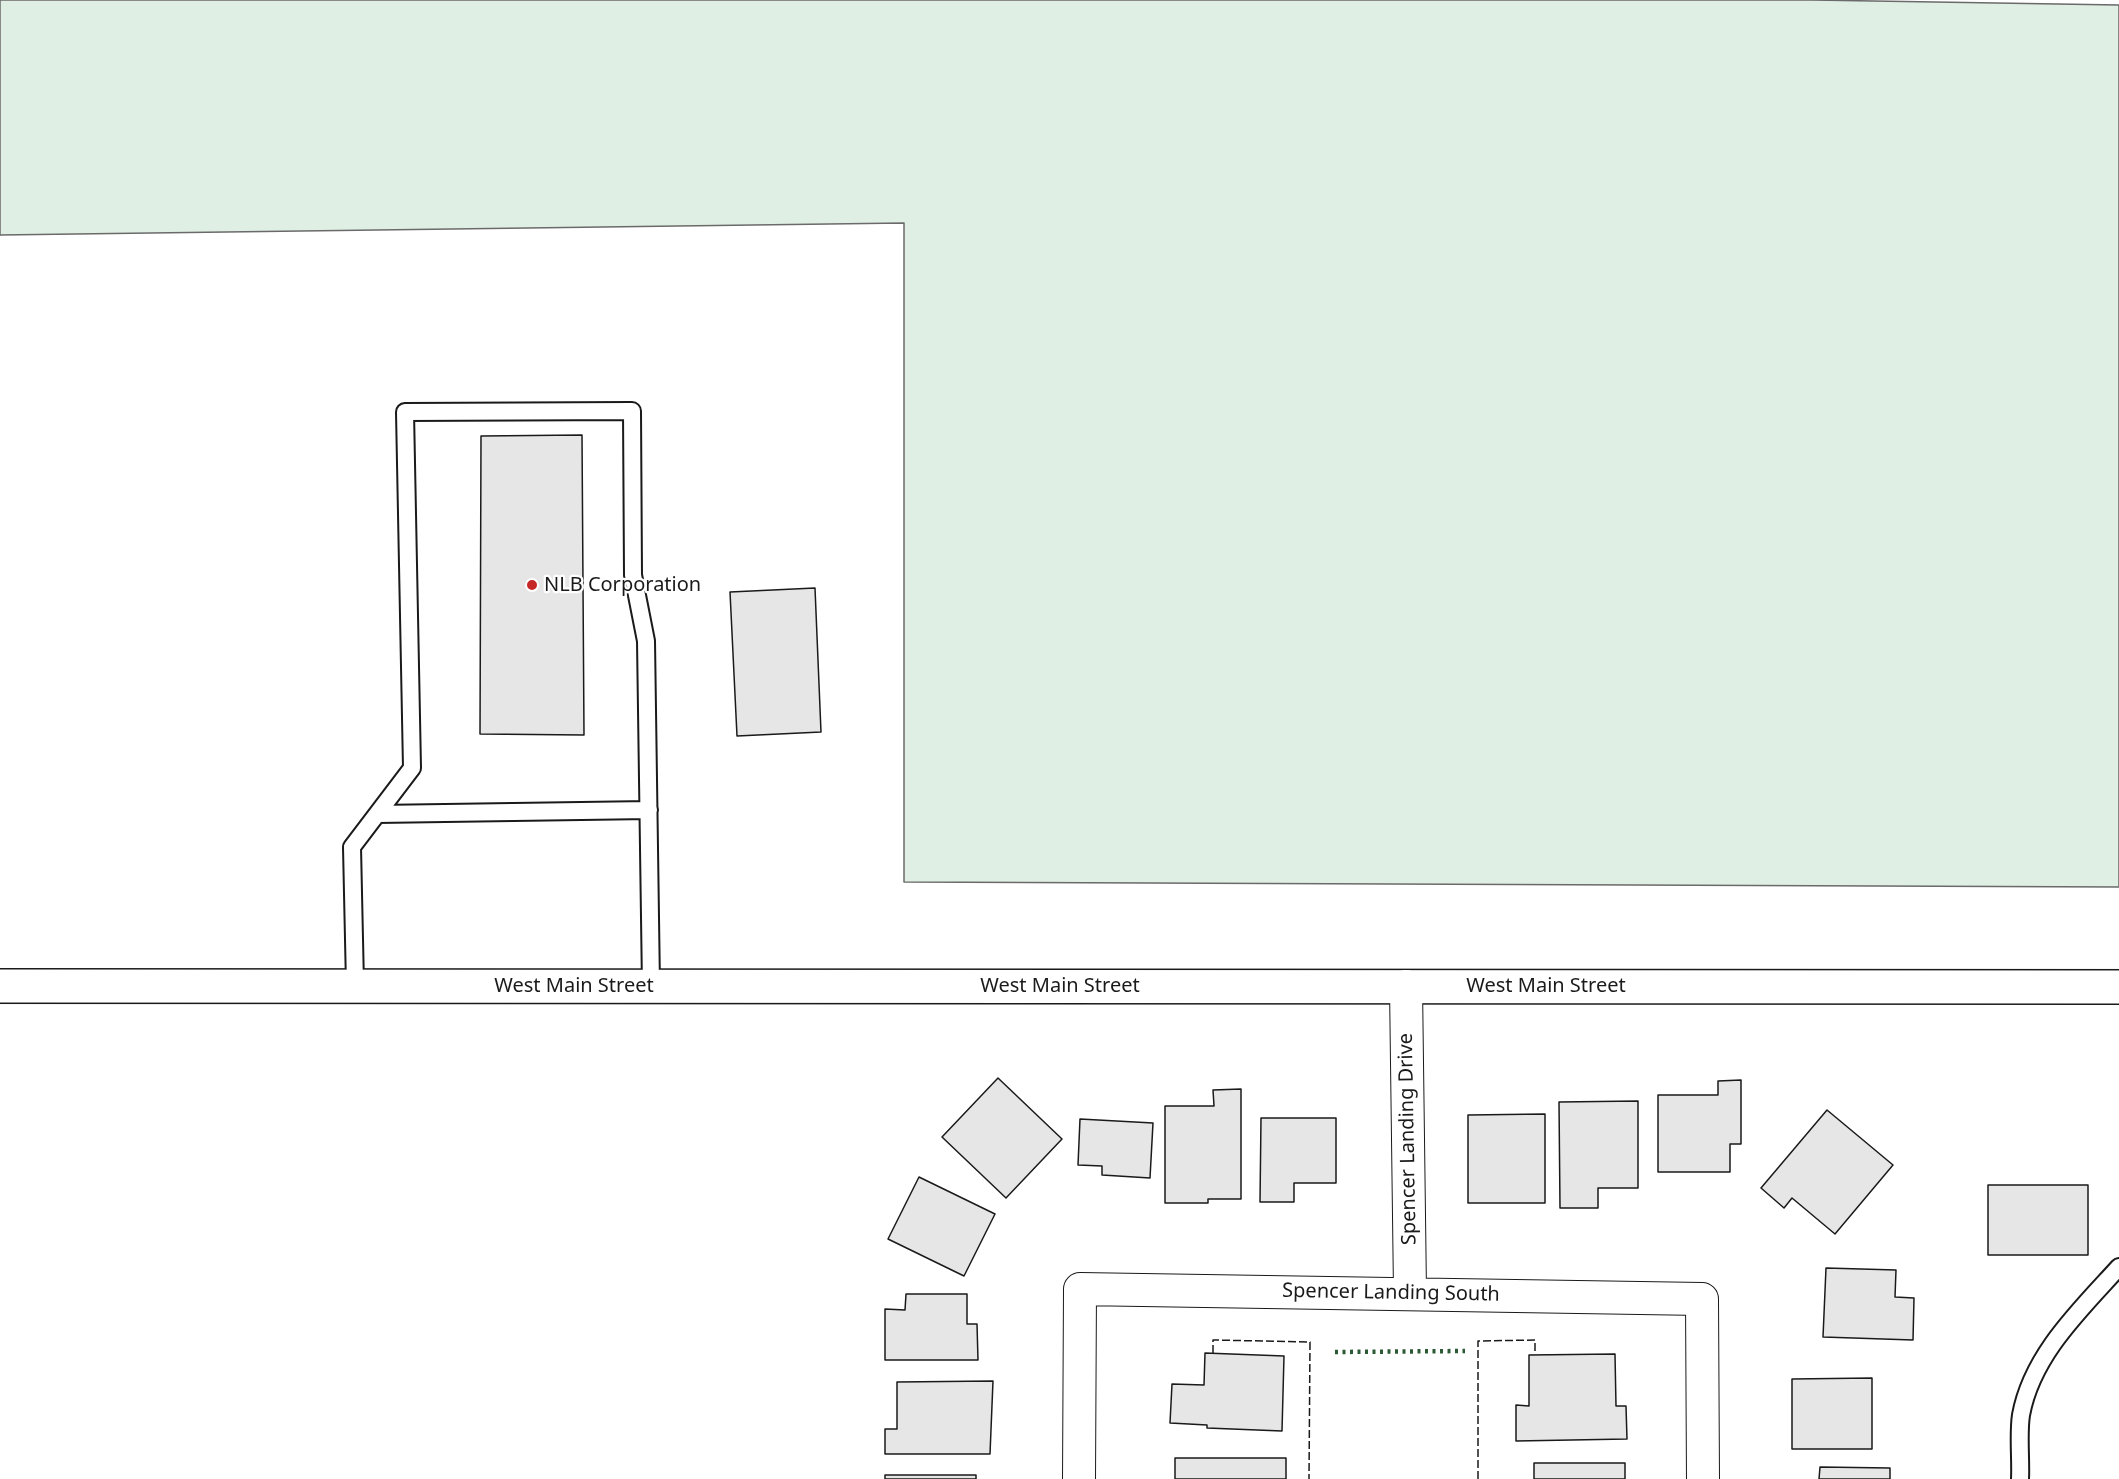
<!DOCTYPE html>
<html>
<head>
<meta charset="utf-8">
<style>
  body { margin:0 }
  canvas { display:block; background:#fff }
</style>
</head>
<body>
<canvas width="2119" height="1479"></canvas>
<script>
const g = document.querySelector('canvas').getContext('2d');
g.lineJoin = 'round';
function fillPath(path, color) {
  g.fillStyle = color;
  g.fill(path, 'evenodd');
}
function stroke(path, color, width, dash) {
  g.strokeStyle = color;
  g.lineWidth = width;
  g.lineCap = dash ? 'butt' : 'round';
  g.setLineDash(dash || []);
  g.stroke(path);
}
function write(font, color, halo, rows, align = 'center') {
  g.font = font + ' "Noto Sans",sans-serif';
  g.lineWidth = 4.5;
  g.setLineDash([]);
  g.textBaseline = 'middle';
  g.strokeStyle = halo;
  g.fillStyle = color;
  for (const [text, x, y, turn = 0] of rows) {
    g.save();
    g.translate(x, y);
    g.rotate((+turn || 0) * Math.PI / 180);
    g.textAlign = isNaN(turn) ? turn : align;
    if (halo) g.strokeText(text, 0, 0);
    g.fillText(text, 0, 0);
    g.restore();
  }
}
const green = new Path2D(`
  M0,0H1812L2119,5V887L904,882V223L0,235Z`);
fillPath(green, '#e0efe3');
stroke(green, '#6a6a6a', 1.5);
const building = new Path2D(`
  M582,435L584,735L480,734L481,436Z
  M815,588L821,732L737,736L730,592Z
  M998,1078L1062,1139L1006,1198L942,1137Z
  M1741,1080V1144H1730V1172H1658V1095H1718V1081Z
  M1241,1089V1199H1208V1203H1165V1106H1214L1213,1090Z
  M1638,1101V1188H1598V1208H1560L1559,1102Z
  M1827,1110L1893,1165L1835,1234L1792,1198L1784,1208L1761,1188Z
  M1545,1114V1203H1468V1115Z
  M1261,1118H1336V1183H1294V1202H1260Z
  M1080,1119L1153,1123L1150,1178L1102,1175V1166L1078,1165Z
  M919,1177L995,1214L964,1276L888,1239Z
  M1988,1185H2088V1255H1988Z
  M1826,1268L1896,1270L1895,1297L1914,1298L1913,1340L1823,1337Z
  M906,1294H967V1324H977L978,1360H885V1309L905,1310Z
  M1205,1353L1284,1356L1282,1431L1207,1428V1425L1170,1423L1172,1384L1204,1385Z
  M1615,1354L1616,1406H1626L1627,1439L1516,1441V1405L1529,1406V1355Z
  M1872,1378V1449H1792V1379Z
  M993,1381L990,1454H885V1429H897V1382Z
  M1175,1458H1286V1479H1175Z
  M1534,1463H1625V1479H1534Z
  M1820,1467L1890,1468V1479H1819Z
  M885,1475H976V1479H885Z`);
fillPath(building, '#e6e6e6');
stroke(building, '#1a1a1a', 1.5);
const lane = new Path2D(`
  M377,814L649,810
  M355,985L352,847L412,768L405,412L632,411L633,575L646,641L651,986
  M2020,1479C2021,1458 2018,1435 2021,1415C2032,1355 2080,1310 2119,1267`);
const street = new Path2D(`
  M1406,986L1410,1292
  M1079,1479L1080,1289L1702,1299L1703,1479`);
const secondary = new Path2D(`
  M0,986L2119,987`);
stroke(lane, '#1a1a1a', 20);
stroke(street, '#1a1a1a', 34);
stroke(secondary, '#1a1a1a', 36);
stroke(lane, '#fff', 16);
stroke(street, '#fff', 32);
stroke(secondary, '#fff', 33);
stroke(new Path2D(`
  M1335,1352L1465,1351`), '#2b5a34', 4.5, [3, 4.5]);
stroke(new Path2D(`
  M1213,1353V1340L1310,1342L1309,1479
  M1478,1479V1341L1535,1340V1354`), '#1a1a1a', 1.5, [8, 3]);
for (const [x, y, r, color] of [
  [532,585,6,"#c62828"]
]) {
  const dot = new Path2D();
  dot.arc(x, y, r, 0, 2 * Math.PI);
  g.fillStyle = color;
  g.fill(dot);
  stroke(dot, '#fff', 2);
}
write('20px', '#1a1a1a', '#fff', [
  ["NLB Corporation",544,585]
], 'left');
write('20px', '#1a1a1a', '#fff', [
  ["West Main Street",574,986],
  ["West Main Street",1060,986],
  ["West Main Street",1546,986],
  ["Spencer Landing Drive",1408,1139,-91],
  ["Spencer Landing South",1391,1293,1]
]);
</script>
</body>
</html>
